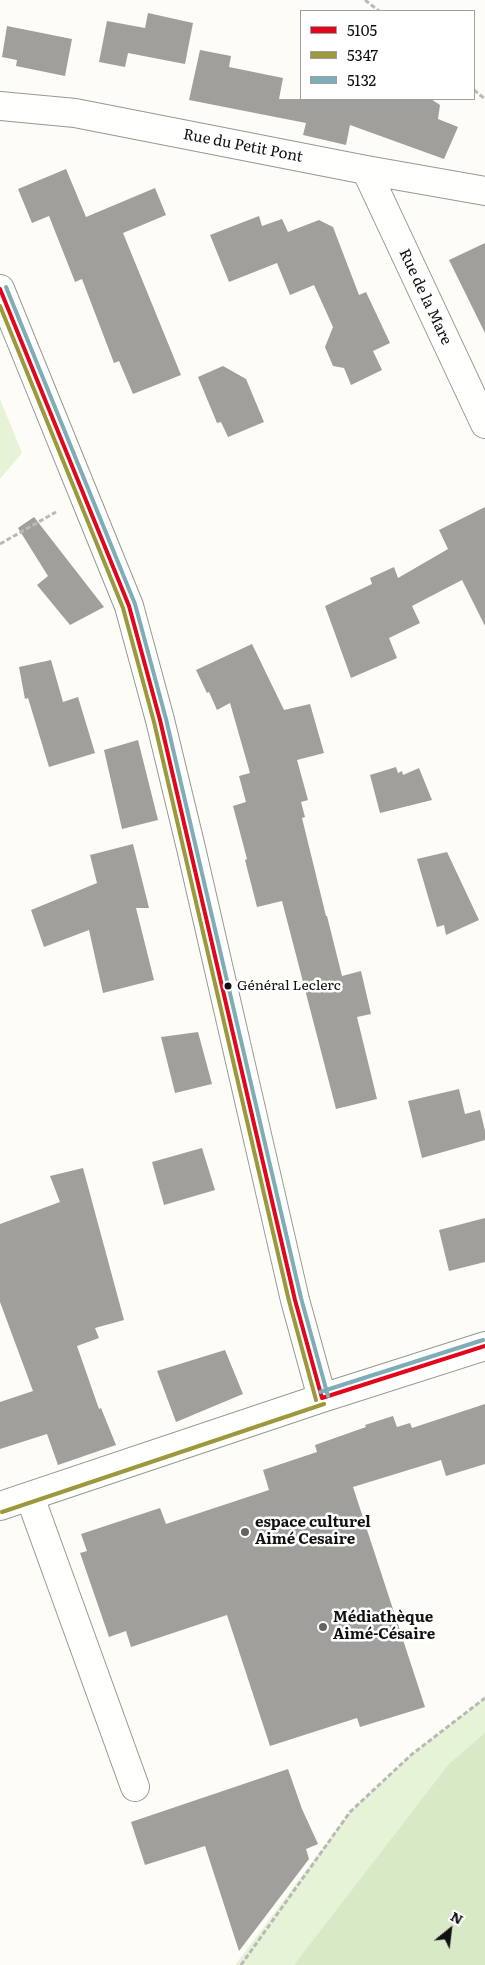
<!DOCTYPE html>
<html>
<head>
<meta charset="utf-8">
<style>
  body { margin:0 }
  #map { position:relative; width:485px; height:1965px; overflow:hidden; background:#fdfcf7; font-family:Literata,serif }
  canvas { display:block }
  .legend { position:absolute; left:300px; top:10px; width:175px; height:90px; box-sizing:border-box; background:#fff; border:1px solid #a0a0a0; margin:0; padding:6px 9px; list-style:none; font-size:15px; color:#111 }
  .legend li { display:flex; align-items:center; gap:10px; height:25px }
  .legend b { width:25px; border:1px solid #a0a0a0 }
  .north { position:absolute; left:425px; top:1905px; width:50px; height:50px; -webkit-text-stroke:4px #fff; paint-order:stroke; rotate:29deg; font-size:14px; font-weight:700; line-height:20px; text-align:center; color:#111 }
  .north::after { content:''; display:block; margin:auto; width:18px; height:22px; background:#111; clip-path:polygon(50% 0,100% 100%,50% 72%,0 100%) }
</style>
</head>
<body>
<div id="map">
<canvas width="485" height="1965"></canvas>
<ul class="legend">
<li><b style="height:6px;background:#e3051b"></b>5105</li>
<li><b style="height:6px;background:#9b993b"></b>5347</li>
<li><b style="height:6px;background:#7eadb6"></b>5132</li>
</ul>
<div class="north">N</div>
</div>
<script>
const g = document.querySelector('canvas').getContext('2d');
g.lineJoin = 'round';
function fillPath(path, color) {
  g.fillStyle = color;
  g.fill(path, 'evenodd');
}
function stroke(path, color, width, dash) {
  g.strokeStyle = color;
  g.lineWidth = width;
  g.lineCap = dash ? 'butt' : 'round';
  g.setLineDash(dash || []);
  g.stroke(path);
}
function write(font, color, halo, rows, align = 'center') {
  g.font = font + ' Literata,serif';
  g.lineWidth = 5;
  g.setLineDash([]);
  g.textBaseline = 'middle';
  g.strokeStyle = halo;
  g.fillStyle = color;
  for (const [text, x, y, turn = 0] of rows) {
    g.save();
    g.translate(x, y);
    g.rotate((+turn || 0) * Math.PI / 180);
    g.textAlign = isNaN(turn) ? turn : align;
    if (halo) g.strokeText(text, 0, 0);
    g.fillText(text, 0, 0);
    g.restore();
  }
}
fillPath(new Path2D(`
  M0,399L22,453L0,479Z
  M485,1698V1965H235L350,1812L411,1755Z`), '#e7f3d7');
fillPath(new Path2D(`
  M485,1733V1965H294L449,1764Z`), '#d8eac5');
fillPath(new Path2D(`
  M148,13L193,23L185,64L128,53L125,67L99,62L107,21L145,28Z
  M7,26L72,39L65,76L16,66L17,60L2,57Z
  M200,50L231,56L229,67L283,78L279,99H431L440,105L438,119L458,127L444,159L350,125L346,145L303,135L306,123L189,100Z
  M66,169L86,217L155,188L166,215L123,233L181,375L133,394L119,361L114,363L82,279L75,282L49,216L32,223L18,189Z
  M259,216L262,226L282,219L288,232L319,220L333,227L359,295L366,292L390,343L373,351L382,370L351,385L344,368L333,366L325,347L333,327L314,285L290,295L277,263L229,282L210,235Z
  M485,243V333L449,260Z
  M223,366L246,379L264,422L228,437L221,422L217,423L198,377Z
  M485,507V626L462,580L412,606L420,623L389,638L397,658L351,678L325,606L372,584L370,578L394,567L398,578L448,549L439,530Z
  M34,517L104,607L70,625L37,585L48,576L18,528Z
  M252,644L284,710L310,704L324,753L297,760L308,800L301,802L305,817L302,818L326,916H327L342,976L361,971L371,1014L357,1017L377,1099L336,1109L282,901L257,907L245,860L247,859L233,806L246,802L239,776L250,773L230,703L217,710L209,692L207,693L196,670Z
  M51,660L63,702L78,697L95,753L49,767L28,698L25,699L19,667Z
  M138,740L158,820L122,829L104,750Z
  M396,767L398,773L402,771L403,775L419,768L432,800L380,813L370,775Z
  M133,844L149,908H136L154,980L103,993L89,930L44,947L31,910L97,883L90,855Z
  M447,852L479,920L446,935L444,925L437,927L417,859Z
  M198,1032L212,1084L175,1093L161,1037Z
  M459,1089L465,1114L480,1110L485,1131V1140L422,1158L408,1101Z
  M202,1148L215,1190L164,1205L152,1162Z
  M83,1168L124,1320L95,1328L99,1338L77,1346L99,1409L101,1408L116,1445L58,1465L47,1434L0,1449V1402L33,1391L0,1302V1224L60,1202L50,1176Z
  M485,1218V1262L449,1271L439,1230Z
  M225,1350L243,1394L176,1422L157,1371Z
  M485,1404V1464L446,1476L441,1460L353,1487L425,1707L360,1727L357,1718L270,1746L227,1615L131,1647L126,1631L109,1637L80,1553L87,1551L81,1534L160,1508L166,1524L269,1490L263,1470L317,1452L315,1445L366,1427L365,1425L393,1416L397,1427L410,1423L412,1428Z
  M288,1769L302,1809L318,1844L306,1849L309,1859L239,1951L205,1846L145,1865L131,1822Z`), '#a19f9c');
const minor = new Path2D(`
  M0,106L75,113L366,170L485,191
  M366,170L485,424
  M0,289L129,606L160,720L191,848L295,1300L322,1398
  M30,1497L135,1787
  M0,1506L322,1398L485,1346`);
stroke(minor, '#979795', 30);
stroke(new Path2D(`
  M365,0L379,11
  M474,90L485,99
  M0,544L56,512
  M241,1965L350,1812L411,1755L485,1698`), '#b9b9b8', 3, [5, 2.5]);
stroke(minor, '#fffffe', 28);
stroke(new Path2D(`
  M0,289L129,606L160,720L295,1300L322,1398
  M322,1398L485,1346`), '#e3051b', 4);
stroke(new Path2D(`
  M0,306L123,608L154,722L289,1301L316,1400
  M2,1512L324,1404`), '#9b993b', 4);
stroke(new Path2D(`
  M6,287L135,604L166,719L301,1298L328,1396
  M320,1392L483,1340`), '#7eadb6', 4);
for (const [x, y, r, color] of [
  [228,986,4.5,"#111"],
  [245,1532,5,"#646362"],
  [323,1627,5,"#646362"]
]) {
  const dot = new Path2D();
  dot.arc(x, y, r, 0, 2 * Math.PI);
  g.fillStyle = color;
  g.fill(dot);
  stroke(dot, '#fff', 2);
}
write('14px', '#111', '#fff', [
  ["Général Leclerc",237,986]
], 'left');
write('15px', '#111', '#fff', [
  ["Rue du Petit Pont",243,146,11],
  ["Rue de la Mare",425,297,65]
]);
write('bold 15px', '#111', '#fff', [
  ["espace culturel",255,1523],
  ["Aimé Cesaire",255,1540],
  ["Médiathèque",333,1618],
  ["Aimé-Césaire",333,1635]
], 'left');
</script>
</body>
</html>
